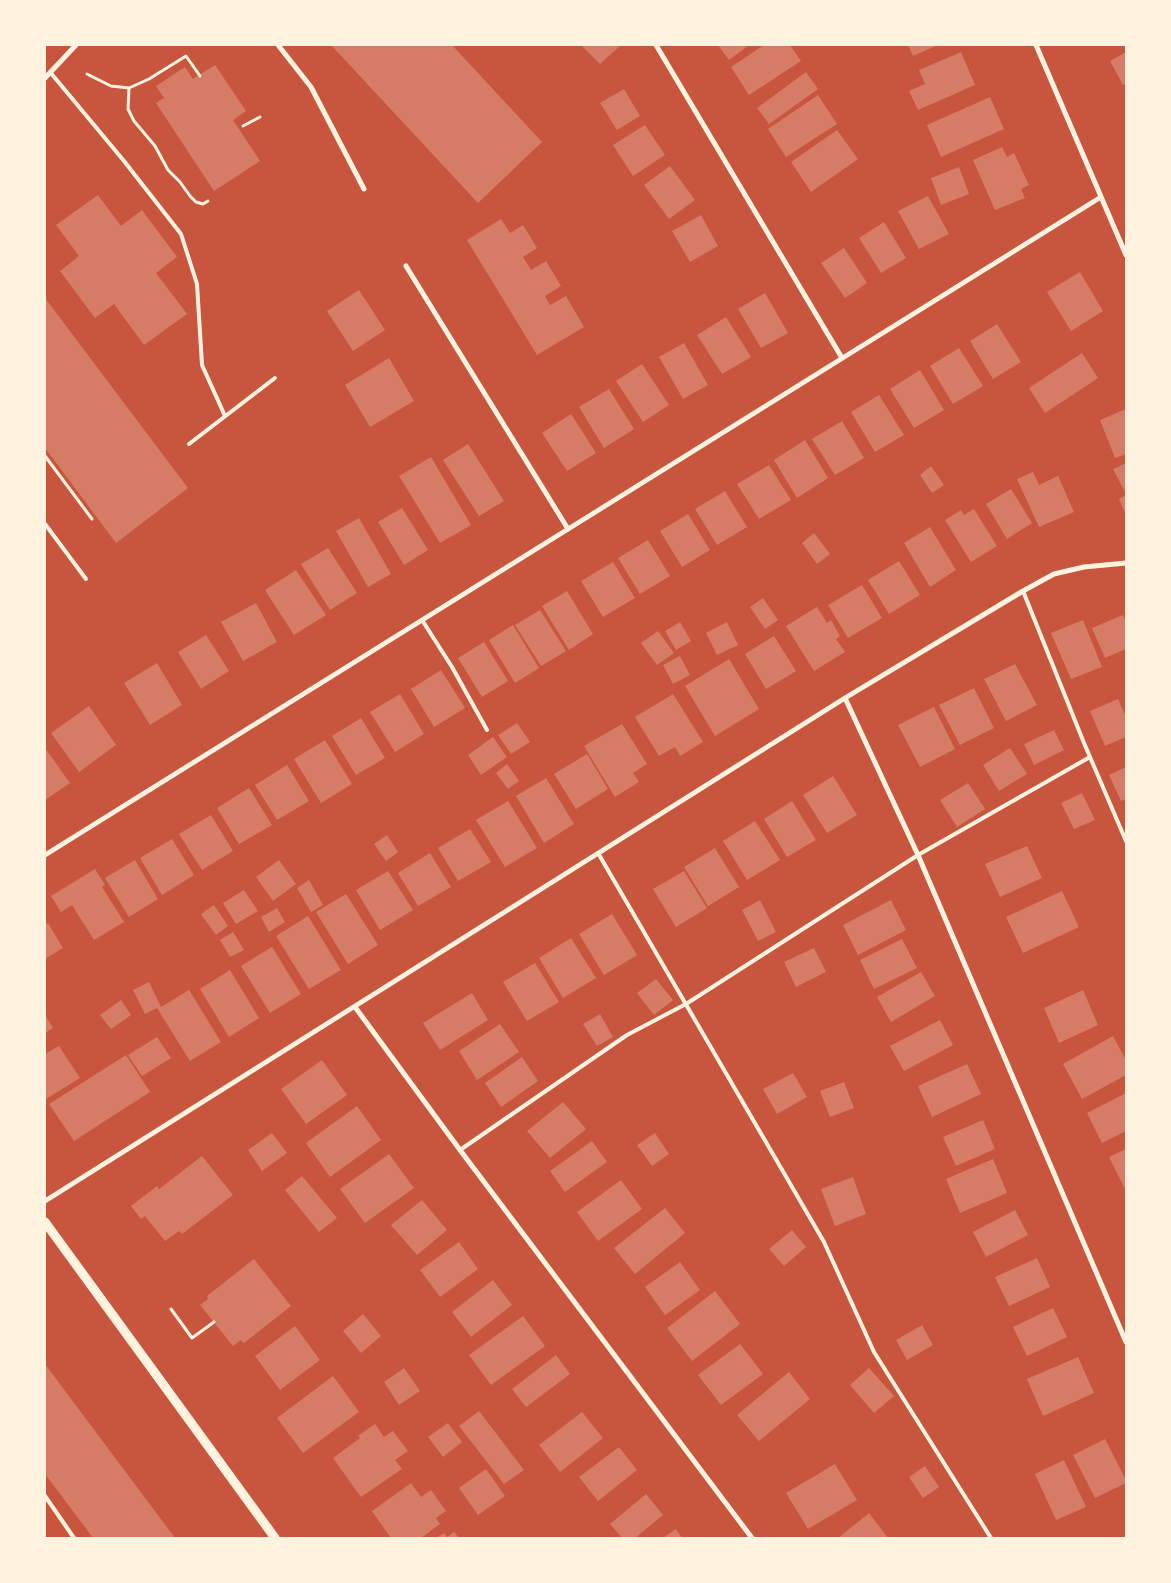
<!DOCTYPE html>
<html>
<head>
<meta charset="utf-8">
<style>
  body { margin:0 }
  #map { position:relative; width:1171px; height:1583px; overflow:hidden; background:#c8553d; font-family:"IBM Plex Sans",sans-serif }
  canvas { display:block }
  .frame { position:absolute; inset:0; border:46px solid #fff3e0; pointer-events:none }
</style>
</head>
<body>
<div id="map">
<canvas width="1171" height="1583"></canvas>
<div class="frame"></div>
</div>
<script>
const g = document.querySelector('canvas').getContext('2d');
g.lineJoin = 'round';
function fillPath(path, color) {
  g.fillStyle = color;
  g.fill(path, 'evenodd');
}
function stroke(path, color, width, dash) {
  g.strokeStyle = color;
  g.lineWidth = width;
  g.lineCap = dash ? 'butt' : 'round';
  g.setLineDash(dash || []);
  g.stroke(path);
}
fillPath(new Path2D(`
  M331,45H452L542,142L478,203Z
  M581,45H621L600,64Z
  M718,45H749L729,60Z
  M764,45H790L801,61L749,95L731,67Z
  M908,45H938L913,56Z
  M961,52L975,85L918,110L909,91L925,84L919,70Z
  M1126,52V84L1123,85L1110,61Z
  M215,65L246,111L233,120L260,161L214,191L156,103L164,98L156,86L185,67L193,79Z
  M806,72L818,89L769,124L757,108Z
  M624,89L640,116L617,130L600,103Z
  M818,95L837,124L786,157L768,129Z
  M990,97L1004,129L941,157L927,125Z
  M645,125L665,155L633,176L613,145Z
  M837,130L858,159L811,192L791,162Z
  M1002,147L1007,157L1014,153L1029,185L1021,189L1025,198L995,210L973,160Z
  M670,166L695,200L669,219L644,185Z
  M959,167L969,194L941,205L931,178Z
  M98,195L121,226L142,210L177,257L156,273L187,314L144,345L114,304L95,318L60,271L79,256L56,225Z
  M928,196L949,234L919,249L898,211Z
  M701,215L718,246L690,262L672,231Z
  M501,219L510,233L523,225L537,248L523,257L531,270L546,261L561,286L545,296L550,305L566,296L584,327L537,355L467,240Z
  M884,222L906,258L881,273L859,238Z
  M844,248L867,283L845,298L821,263Z
  M1080,272L1103,311L1071,331L1047,292Z
  M359,290L385,330L353,351L327,311Z
  M765,293L788,333L761,348L738,309Z
  M45,298L188,488L116,543L45,448Z
  M726,317L751,357L722,374L697,335Z
  M997,324L1021,362L993,379L970,341Z
  M684,343L708,385L683,399L659,357Z
  M959,348L983,386L953,404L930,366Z
  M1082,353L1098,378L1045,413L1029,388Z
  M389,358L414,401L370,427L345,385Z
  M642,364L669,405L643,422L616,381Z
  M920,370L944,410L914,428L890,389Z
  M609,389L634,429L604,448L579,407Z
  M879,395L904,435L875,452L851,412Z
  M1126,409V454L1115,458L1100,420Z
  M571,414L596,453L567,471L542,433Z
  M842,421L864,458L835,475L812,439Z
  M805,440L828,478L797,498L774,460Z
  M468,444L504,501L479,516L443,460Z
  M431,457L471,525L440,543L399,476Z
  M1126,463V494L1113,469Z
  M769,465L791,500L759,519L737,484Z
  M931,466L944,485L932,493L920,475Z
  M1033,472L1039,485L1058,476L1074,512L1039,527L1017,479Z
  M1011,489L1032,523L1007,539L986,504Z
  M725,491L747,527L717,545L695,509Z
  M1126,495V515L1119,499Z
  M402,508L428,550L404,565L378,522Z
  M974,509L997,546L971,562L945,520L961,510L964,515Z
  M688,514L710,550L682,567L660,531Z
  M359,518L391,574L368,587L336,531Z
  M930,527L956,570L930,587L904,543Z
  M814,533L830,554L817,564L802,543Z
  M648,540L670,576L640,594L618,558Z
  M328,548L357,593L330,610L301,564Z
  M899,561L920,595L889,614L868,580Z
  M613,562L635,598L603,617L581,581Z
  M296,570L326,615L294,635L265,590Z
  M862,585L882,618L848,638L828,605Z
  M567,591L593,634L569,650L542,606Z
  M763,598L778,620L765,629L750,607Z
  M256,603L277,642L243,661L221,622Z
  M817,607L827,623L831,620L840,636L836,639L845,652L814,671L786,626Z
  M540,610L566,651L541,666L515,625Z
  M1123,615L1126,622V649L1105,658L1092,628Z
  M1083,620L1102,667L1071,679L1051,633Z
  M680,622L691,641L676,650L665,631Z
  M727,622L738,645L717,655L706,633Z
  M513,625L539,668L515,683L489,640Z
  M658,631L674,653L657,665L641,643Z
  M206,635L229,671L201,689L178,652Z
  M774,636L796,671L766,689L745,654Z
  M484,642L508,681L482,697L458,658Z
  M680,656L690,675L673,684L663,665Z
  M729,659L759,709L715,736L685,686Z
  M157,663L182,705L150,725L124,683Z
  M1015,664L1037,705L1006,721L984,679Z
  M441,670L465,708L434,727L411,689Z
  M974,688L994,728L960,745L939,705Z
  M400,694L424,734L395,752L370,712Z
  M673,694L703,742L680,756L675,747L659,756L635,717Z
  M1118,699L1126,717V737L1105,746L1090,711Z
  M89,706L116,745L79,772L51,733Z
  M934,707L955,749L920,767L898,725Z
  M361,718L385,758L356,775L332,736Z
  M517,723L530,742L511,754L498,735Z
  M622,724L647,764L633,773L639,782L615,797L584,746Z
  M1054,730L1064,750L1034,765L1024,744Z
  M493,737L507,757L481,775L468,755Z
  M325,740L352,784L321,803L294,759Z
  M45,748L70,783L45,800Z
  M1010,748L1027,774L999,791L983,765Z
  M587,754L608,789L576,809L554,774Z
  M507,764L519,781L508,789L496,773Z
  M287,765L309,801L277,820L255,785Z
  M1126,767V799L1121,801L1109,775Z
  M833,776L857,815L827,833L803,795Z
  M546,778L574,824L544,843L516,796Z
  M968,783L985,809L957,827L940,800Z
  M249,788L272,825L239,844L217,808Z
  M1082,793L1095,820L1074,829L1061,803Z
  M508,801L537,848L505,867L476,820Z
  M792,801L816,840L787,857L764,819Z
  M211,815L233,851L202,870L179,834Z
  M755,821L780,860L747,880L723,841Z
  M470,829L491,862L458,881L438,848Z
  M387,835L398,852L386,861L374,844Z
  M172,839L194,875L162,895L140,858Z
  M1027,846L1042,878L1000,897L985,864Z
  M715,848L739,887L708,906L684,867Z
  M430,853L451,887L418,906L398,873Z
  M135,860L158,899L129,917L105,878Z
  M279,860L296,884L273,901L256,877Z
  M95,869L105,885L102,887L124,922L94,940L72,905L61,912L51,896Z
  M388,871L413,910L380,930L356,890Z
  M684,871L707,908L676,927L653,889Z
  M309,880L323,905L311,912L297,888Z
  M244,890L258,911L236,924L223,903Z
  M1062,891L1079,927L1023,953L1006,917Z
  M346,894L378,945L348,964L316,912Z
  M760,900L776,932L758,941L742,910Z
  M891,900L906,930L858,955L843,925Z
  M214,905L228,926L216,935L201,914Z
  M277,908L285,922L269,932L261,917Z
  M612,914L637,955L604,975L579,934Z
  M308,916L341,970L309,989L276,936Z
  M48,923L63,948L45,959V925Z
  M233,932L244,950L230,957L220,940Z
  M571,938L596,978L563,998L539,958Z
  M902,939L917,968L874,989L860,960Z
  M272,947L301,994L270,1013L241,966Z
  M814,948L826,972L796,987L784,962Z
  M535,963L559,1002L527,1021L503,982Z
  M230,970L259,1018L229,1037L200,989Z
  M921,972L935,996L891,1022L877,997Z
  M656,979L673,1000L654,1015L637,993Z
  M149,982L161,1007L189,990L221,1042L190,1061L157,1008L145,1014L133,990Z
  M1083,990L1098,1025L1059,1043L1044,1008Z
  M472,993L488,1020L440,1050L423,1023Z
  M121,1000L131,1015L111,1029L100,1015Z
  M600,1014L613,1037L597,1046L583,1024Z
  M45,1015L53,1028L45,1033Z
  M940,1020L953,1045L904,1071L890,1046Z
  M500,1024L519,1052L477,1080L459,1051Z
  M1113,1036L1126,1060V1075L1082,1099L1063,1064Z
  M157,1037L171,1058L142,1076L128,1055Z
  M59,1046L80,1078L46,1099L45,1054Z
  M126,1055L150,1092L74,1141L49,1104Z
  M522,1057L538,1081L501,1107L485,1083Z
  M322,1060L347,1095L306,1124L281,1089Z
  M967,1064L981,1094L932,1117L918,1086Z
  M793,1073L807,1097L777,1114L763,1089Z
  M844,1082L854,1108L830,1117L820,1091Z
  M1126,1093V1131L1102,1143L1087,1113Z
  M563,1102L586,1129L550,1158L527,1131Z
  M357,1106L381,1140L330,1177L306,1143Z
  M983,1120L995,1149L956,1166L943,1137Z
  M272,1133L287,1153L262,1171L248,1150Z
  M655,1133L669,1154L652,1166L637,1145Z
  M592,1141L607,1162L565,1192L550,1171Z
  M1126,1149V1191L1109,1157Z
  M389,1154L414,1188L365,1223L340,1189Z
  M202,1156L233,1195L182,1234L179,1231L165,1241L145,1216L141,1219L131,1206L157,1186L159,1189Z
  M993,1159L1007,1193L960,1213L946,1179Z
  M302,1176L337,1218L319,1232L285,1190Z
  M853,1177L866,1214L835,1226L821,1189Z
  M621,1180L642,1209L598,1241L577,1212Z
  M422,1200L447,1230L417,1255L391,1225Z
  M665,1208L685,1233L635,1274L614,1248Z
  M1015,1210L1028,1235L986,1257L973,1232Z
  M792,1230L806,1247L784,1266L769,1249Z
  M459,1242L478,1269L440,1297L420,1270Z
  M1037,1258L1050,1287L1009,1306L995,1277Z
  M254,1259L291,1306L244,1343L241,1340L233,1346L200,1305L208,1299L207,1296Z
  M680,1262L700,1290L665,1315L645,1287Z
  M493,1280L512,1305L471,1337L452,1312Z
  M715,1291L740,1324L692,1361L667,1328Z
  M1053,1308L1067,1337L1027,1356L1013,1327Z
  M363,1314L381,1336L361,1353L343,1331Z
  M523,1316L545,1346L491,1385L469,1355Z
  M922,1325L933,1345L907,1360L896,1340Z
  M295,1326L320,1360L280,1390L255,1356Z
  M740,1344L763,1374L721,1405L698,1375Z
  M556,1355L570,1374L526,1407L512,1389Z
  M1078,1357L1094,1393L1043,1416L1027,1379Z
  M45,1364L175,1538H93L45,1474Z
  M404,1368L420,1391L399,1405L384,1382Z
  M869,1368L894,1396L874,1413L850,1385Z
  M789,1372L810,1399L759,1441L737,1415Z
  M333,1376L359,1412L303,1453L277,1418Z
  M479,1411L524,1470L504,1484L459,1426Z
  M582,1412L603,1438L560,1472L539,1445Z
  M448,1423L462,1442L443,1457L428,1437Z
  M375,1424L384,1437L393,1431L408,1451L395,1460L402,1469L361,1497L333,1458L360,1438L358,1436Z
  M1105,1439L1126,1480V1483L1095,1498L1073,1455Z
  M619,1447L637,1470L598,1501L579,1477Z
  M1064,1460L1086,1507L1056,1520L1035,1474Z
  M835,1464L857,1500L808,1529L786,1493Z
  M925,1466L939,1487L923,1498L909,1477Z
  M486,1469L505,1496L478,1515L459,1488Z
  M411,1483L421,1497L431,1490L446,1511L436,1518L440,1524L421,1538H391L372,1511Z
  M646,1494L663,1515L635,1538H622L610,1524Z
  M869,1513L888,1538H838Z
  M676,1529L682,1538H663Z
  M454,1532L459,1538H436L444,1533L447,1537Z`), '#d67c66');
stroke(new Path2D(`
  M87,74L111,86L129,88L128,109L134,121L155,146L168,170L180,182L190,196L196,202L203,204L208,201
  M129,88L149,79L186,56L200,76
  M243,126L260,117
  M45,456L92,519
  M171,1309L192,1338L214,1322`), '#fff3e0', 3);
stroke(new Path2D(`
  M50,72L124,161L181,234L197,284L202,365L225,416
  M189,444L275,378
  M45,524L86,579
  M1023,591L1084,743L1126,841
  M422,620L452,667L487,730
  M598,853L824,1242L874,1352L991,1538
  M460,1150L627,1035L686,1004L918,855L1090,757
  M45,1496L74,1538`), '#fff3e0', 4);
stroke(new Path2D(`
  M278,45L311,87L364,189
  M656,45L842,358
  M1036,45L1126,255
  M45,78L76,45
  M406,266L568,529
  M845,698L918,855L1126,1342
  M45,855L1101,197
  M355,1007L460,1150L752,1538
  M45,1201L845,698L1023,591L1054,574L1084,567L1126,563`), '#fff3e0', 5);
stroke(new Path2D(`
  M45,1222L275,1538`), '#fff3e0', 9);
</script>
</body>
</html>
